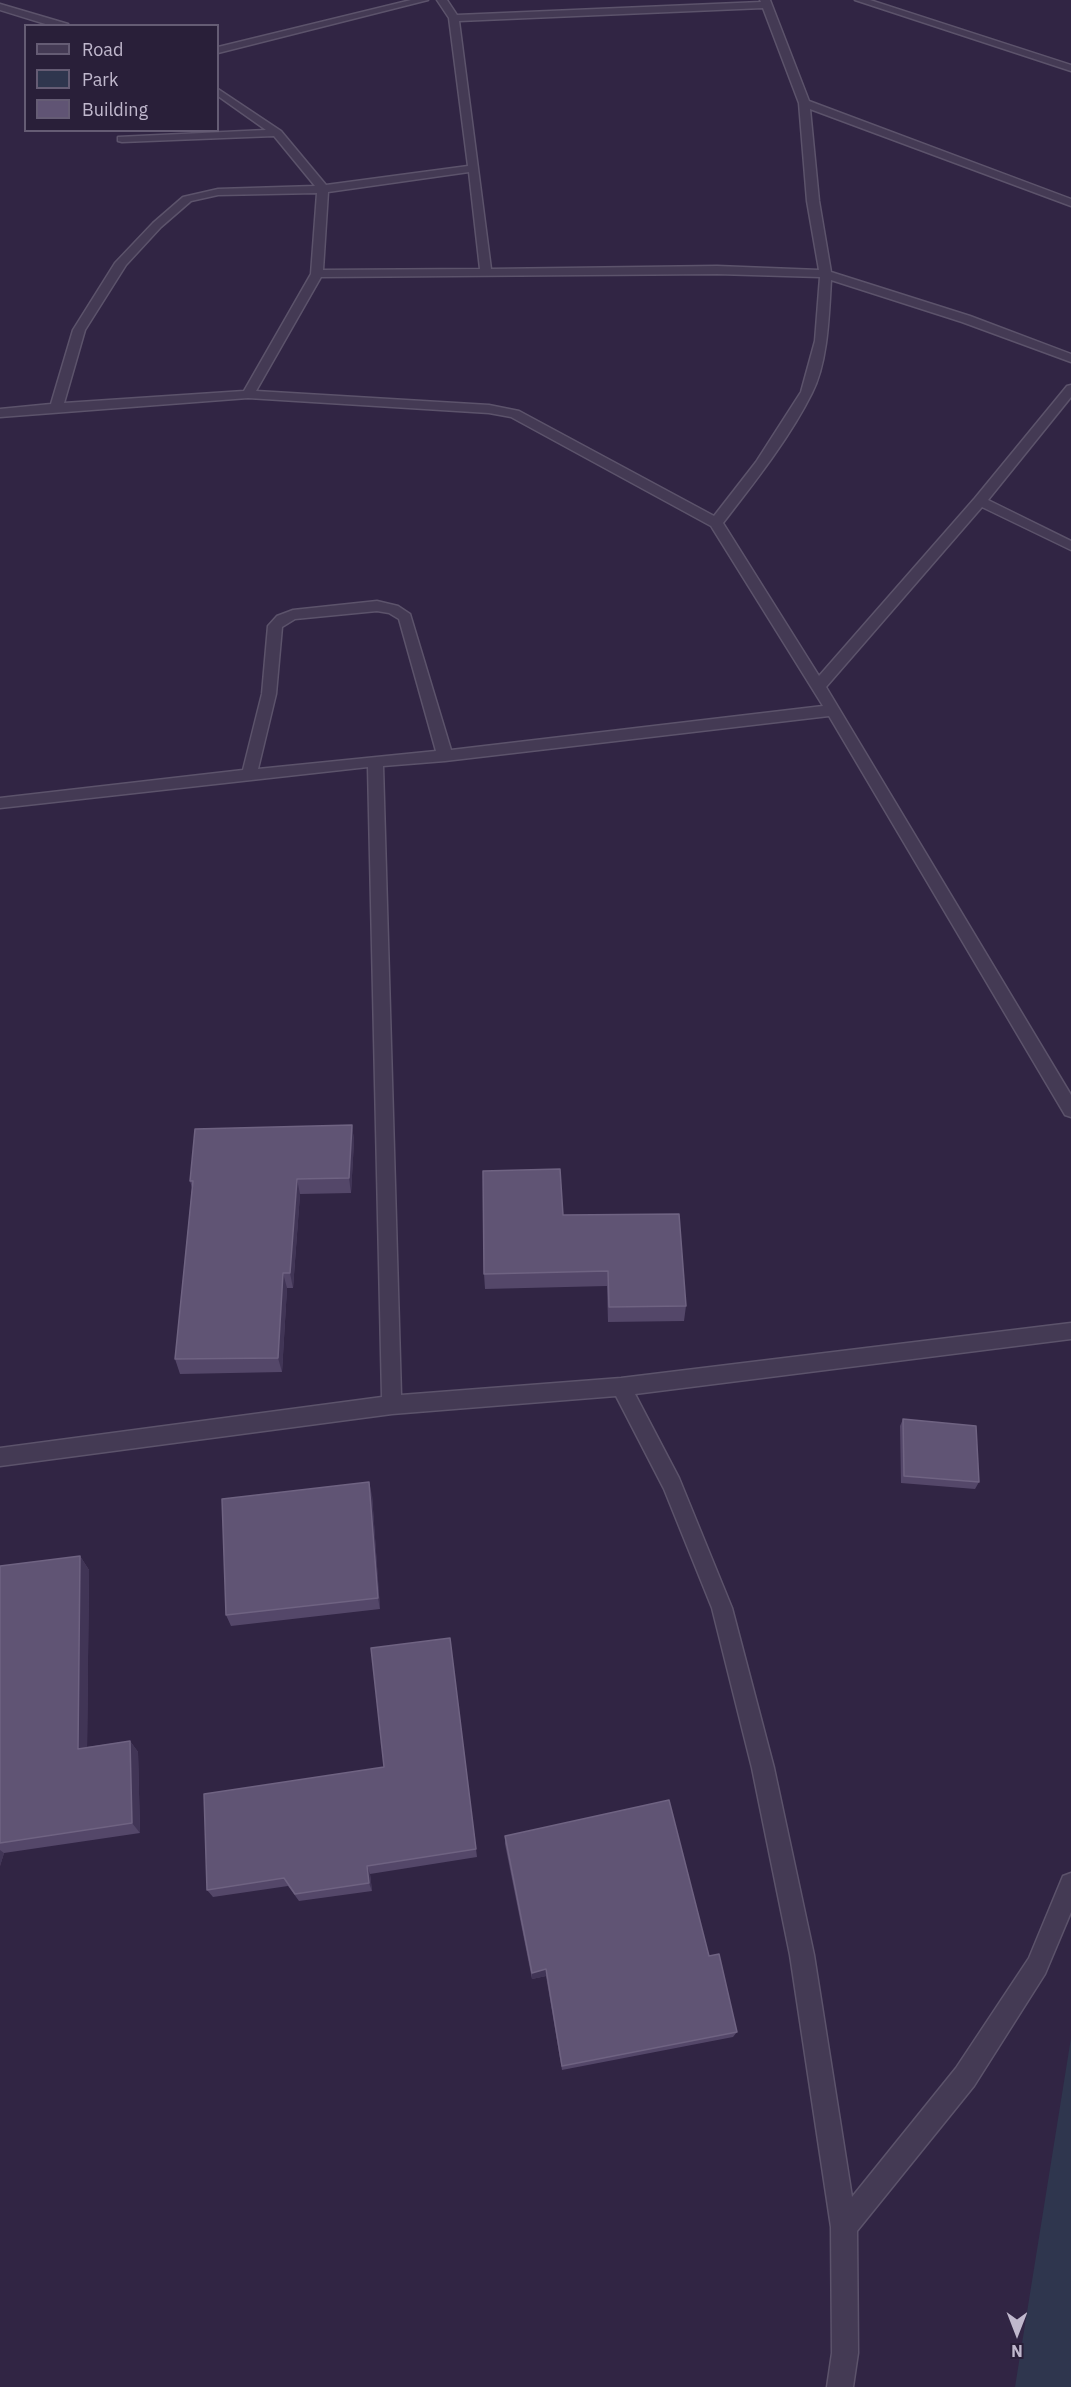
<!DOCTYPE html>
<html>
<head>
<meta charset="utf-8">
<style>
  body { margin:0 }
  #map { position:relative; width:1071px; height:2387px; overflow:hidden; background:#312544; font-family:"IBM Plex Sans",sans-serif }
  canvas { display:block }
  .legend { position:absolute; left:24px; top:24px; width:195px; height:108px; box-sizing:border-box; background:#291f39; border:2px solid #655c74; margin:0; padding:8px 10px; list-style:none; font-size:18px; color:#c0b8cd }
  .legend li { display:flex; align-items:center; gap:12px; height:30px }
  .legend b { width:30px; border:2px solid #655c74 }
  .north { position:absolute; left:987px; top:2303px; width:60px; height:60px; -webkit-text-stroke:4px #291f39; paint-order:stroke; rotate:180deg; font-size:16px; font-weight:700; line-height:24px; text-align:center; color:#c0b8cd }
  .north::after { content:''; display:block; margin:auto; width:21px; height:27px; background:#c0b8cd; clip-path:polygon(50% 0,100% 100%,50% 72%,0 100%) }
</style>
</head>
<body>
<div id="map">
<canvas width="1071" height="2387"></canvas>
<ul class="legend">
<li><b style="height:8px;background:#443a54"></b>Road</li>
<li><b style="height:16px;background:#2f364e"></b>Park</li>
<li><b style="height:16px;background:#605474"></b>Building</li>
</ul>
<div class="north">N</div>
</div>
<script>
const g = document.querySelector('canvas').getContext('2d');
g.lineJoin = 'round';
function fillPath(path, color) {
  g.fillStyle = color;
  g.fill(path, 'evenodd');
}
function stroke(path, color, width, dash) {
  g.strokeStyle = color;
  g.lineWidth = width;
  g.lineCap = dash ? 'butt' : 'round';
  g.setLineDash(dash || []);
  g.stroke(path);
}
fillPath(new Path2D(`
  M1071,2038V2387H1015Z`), '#2f364e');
const minor = new Path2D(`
  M411,0H428L218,53V47Z
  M437,0H447L457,15L761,2L760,0H770L809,101L1071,199V206L810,109L819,201L831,272L970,316L1071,354V362L962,322L831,280C829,314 828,362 812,393C789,439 754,483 723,523L819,676L975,498L1067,386L1071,385V397L988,500L1071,541V550L982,507L826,687L1071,1095V1117L1065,1115L829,716L445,761L383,766L401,1395L621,1378L1071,1323V1339L635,1394L679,1478L732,1608L774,1768L814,1955L852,2197L956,2068L1029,1958L1063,1876L1071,1873V1912L1045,1974L974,2086L857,2231L858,2353L853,2387H827L832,2353L831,2227L790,1955L752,1768L712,1608L664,1489L616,1396L392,1414L0,1466V1448L382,1397L368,767L0,808V798L243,770L262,694L268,626L277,616L293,610L377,601L398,606L410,614L451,750L823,706L711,526L511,417L489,413L248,398L0,417V409L51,404L73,330L115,263L153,223L183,197L218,189L315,186L274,136L122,142L118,141V137L266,130L218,96V89L281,131L326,185L468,166L449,18ZM763,8L799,103L807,201L819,270L717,266L491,269L459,21ZM469,172L480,269L323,270L328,192ZM317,193L311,274L244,391L64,403L85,330L126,265L161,227L191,201L218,195ZM717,274L820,277L815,341L801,392L756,462L714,516L519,411L489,405L256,391L321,277ZM377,611L389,613L399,619L436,751L258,769L276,694L282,627L295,619Z
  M855,0H870L1071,65V71Z
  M0,4L68,24L69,26H52L0,10Z`);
stroke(minor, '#5c536b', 3);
fillPath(minor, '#443a54');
fillPath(new Path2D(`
  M352,1125L354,1141L351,1193L300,1194L293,1288H287L282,1372L180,1374L175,1359L192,1188L190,1181Z
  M563,1215L686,1306L684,1321L608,1322L607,1286L485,1289L484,1274Z
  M903,1419L979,1482L975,1489L901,1483L900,1426Z
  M372,1495L380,1609L231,1626L226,1615Z
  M80,1556L89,1570L87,1747L130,1741L138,1752L140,1833L4,1853L0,1866V1566Z
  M450,1638L477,1857L370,1874L372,1891L299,1901L288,1886L213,1897L207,1890L384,1767Z
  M505,1836L709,1956L737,2032L733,2037L562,2070L546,1976L532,1979L505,1844Z`), '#544769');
fillPath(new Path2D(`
  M352,1125L354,1141L351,1193L349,1178Z
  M297,1179L300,1194L293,1288L290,1273Z
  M283,1273L287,1288L282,1372L278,1358Z
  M369,1482L372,1495L380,1609L378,1598Z
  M80,1556L89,1570L87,1760L78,1749Z
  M130,1741L138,1752L140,1833L132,1823Z
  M0,1850L4,1853L0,1866Z
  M367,1866L370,1874L372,1891L369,1883Z
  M546,1969V1976L532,1979V1973Z`), '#413556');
const building = new Path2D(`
  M352,1125L349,1178L297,1179L290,1273H283L278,1358L175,1359L193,1181H190L195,1129Z
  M560,1169L563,1215L679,1214L686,1306L609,1307L608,1271L484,1274L483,1171Z
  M903,1419L976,1426L979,1482L904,1476Z
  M369,1482L378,1598L226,1615L222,1499Z
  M80,1556L78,1749L130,1741L132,1823L0,1843V1566Z
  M450,1638L476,1849L367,1866L369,1883L295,1894L284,1878L207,1890L204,1794L384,1767L371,1648Z
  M669,1800L709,1956L719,1954L737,2032L562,2066L546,1969L532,1973L505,1836Z`);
fillPath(building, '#605474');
stroke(building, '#6f6382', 1.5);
</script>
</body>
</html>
